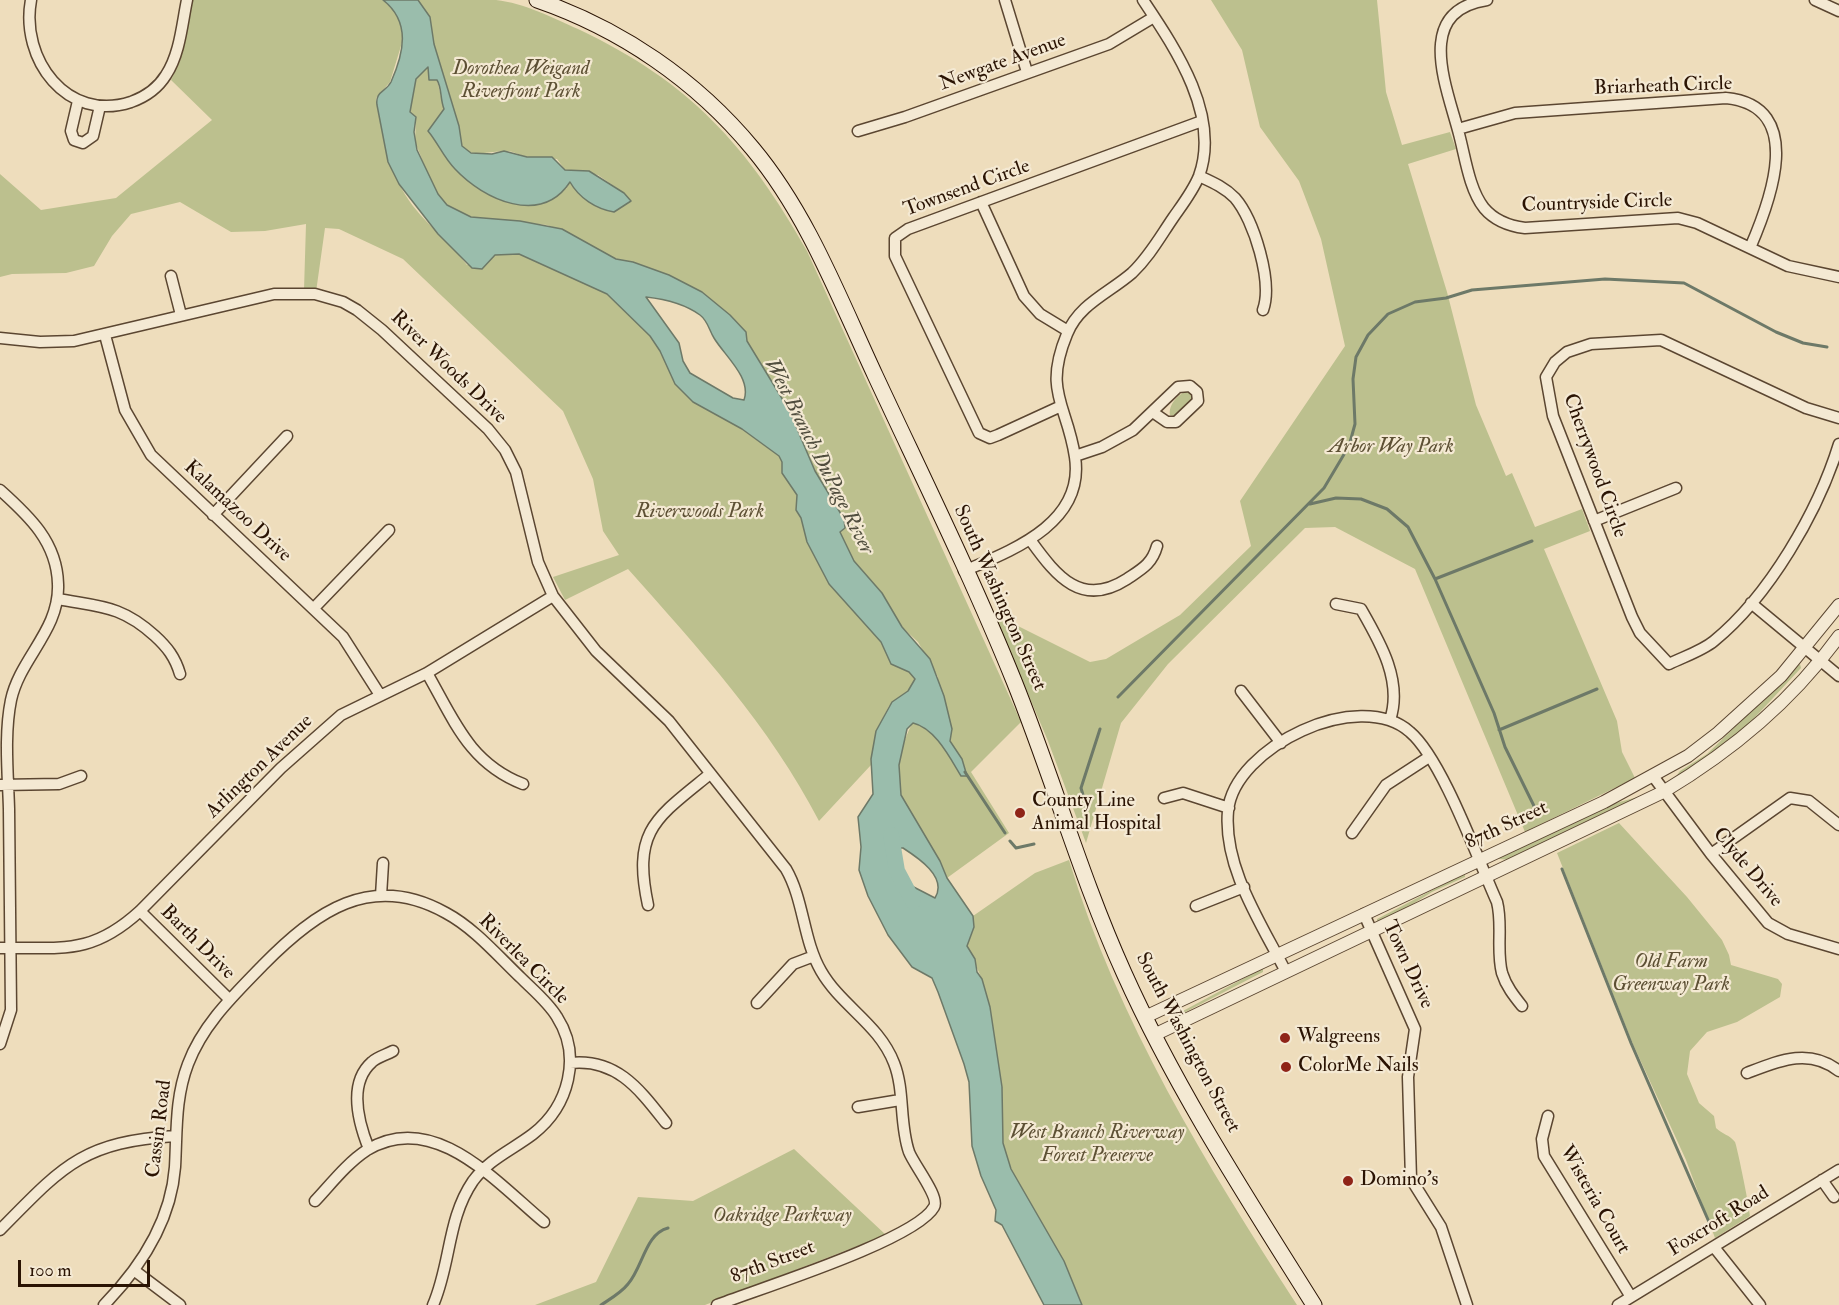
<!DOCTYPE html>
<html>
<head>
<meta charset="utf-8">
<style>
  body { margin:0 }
  #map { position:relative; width:1839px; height:1305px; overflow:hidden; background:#eeddbc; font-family:"IM FELL Double Pica",serif }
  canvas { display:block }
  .scale { position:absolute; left:18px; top:1260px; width:132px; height:27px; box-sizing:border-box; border:3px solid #2a1303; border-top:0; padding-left:8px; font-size:18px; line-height:21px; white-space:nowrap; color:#2a1303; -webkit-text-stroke:4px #f4e9d3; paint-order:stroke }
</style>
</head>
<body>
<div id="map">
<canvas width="1839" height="1305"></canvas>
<div class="scale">100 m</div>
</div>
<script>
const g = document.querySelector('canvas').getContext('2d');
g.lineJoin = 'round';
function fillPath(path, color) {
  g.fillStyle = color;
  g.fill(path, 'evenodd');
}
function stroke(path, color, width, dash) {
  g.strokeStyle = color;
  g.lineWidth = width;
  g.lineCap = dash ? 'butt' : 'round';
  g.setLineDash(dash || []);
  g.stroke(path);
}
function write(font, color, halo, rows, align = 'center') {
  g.font = font + ' "IM FELL Double Pica",serif';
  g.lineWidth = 4.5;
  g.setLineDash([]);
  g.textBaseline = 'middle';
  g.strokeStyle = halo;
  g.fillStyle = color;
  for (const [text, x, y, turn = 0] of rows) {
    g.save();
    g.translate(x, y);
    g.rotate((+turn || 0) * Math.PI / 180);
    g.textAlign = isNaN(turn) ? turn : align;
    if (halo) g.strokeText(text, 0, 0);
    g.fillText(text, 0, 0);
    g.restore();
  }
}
fillPath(new Path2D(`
  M193,0H383L397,14L404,36L390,82L376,98C380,126 387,157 399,183C413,215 446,237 467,265L495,255L519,254L607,294L650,336L660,350L675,384L693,402L742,429L779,456L782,462V473L797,495L796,510L801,518L807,542L829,584L881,642L891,664L909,671L915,679L908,691L889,706L876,731L871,765L819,821C770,726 698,648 628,569L565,600L553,577L619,555L603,531L593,479L563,411L403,259L339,229L325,228L316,292L304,290L306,224L265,231L231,232L180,202L131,214L112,236L94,266L66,273L12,274L0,277V174L41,210L116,198L212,120L171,80L180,61Z
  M418,0C444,0 471,0 496,0C524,3 553,18 578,29C690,82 747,145 807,251L1021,722L971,772L1009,833L947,878C936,849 916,825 902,797C884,761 921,708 938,677L918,642L902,627L882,593L854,561L840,532L844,519L815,471L789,410L747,341C745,325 731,316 718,308L633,262L615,259L573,235L547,225L471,217L457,212L447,205L438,194L426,169L415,142L416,117L410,112L416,79L428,67L429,80H437L444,109L428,131L455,169L566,189L570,182L624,193L598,175L565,170L557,159C548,158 538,159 529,157C521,156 514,151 506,151C481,151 459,165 459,126L434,44L430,17Z
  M1211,0H1377L1386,92L1402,145L1450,132L1456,149L1408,164L1447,292L1476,405L1506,476L1512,473L1535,527L1582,509L1590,531L1544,549L1617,721L1622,752L1635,778L1525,832L1415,569L1335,527L1305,528L1168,664L1121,723L1086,843L1048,741L994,614L1090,662L1106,659L1180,615L1251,546L1240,501L1345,346L1321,239L1299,181L1260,127L1242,50Z
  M1189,391L1193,400L1177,417L1170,415C1168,405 1179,392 1189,391Z
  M1800,664L1801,668L1746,727L1709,757L1674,779L1680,771L1707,754Z
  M1645,795L1511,860L1499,859L1500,856L1612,804Z
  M1619,823L1687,897L1722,940L1729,955L1731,965L1778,979L1782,984L1780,997L1737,1022L1707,1032L1690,1051L1687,1074L1699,1103L1714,1116L1716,1128C1722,1134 1730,1135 1735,1142C1737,1146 1750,1209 1750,1216L1715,1238L1686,1160L1632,1042L1557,853Z
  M1069,860C1117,1020 1207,1166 1297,1305H1082L1064,1261L1011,1169L1003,1143L1002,1087L982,979L967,946L974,927L973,916L1035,873Z
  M1465,873V877L1432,892L1400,912L1377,922V919Z
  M1263,968V972L1170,1020L1168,1019Z
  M794,1149L886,1235L705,1305H535L596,1282L638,1197L693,1201Z`), '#bcc08e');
const water = new Path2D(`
  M383,0H418L430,17L434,44L459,126L462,146L471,153L492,154L504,151L527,157H552L565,170L589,171L624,193L631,201L614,212C596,209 579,198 570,182C541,226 484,200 455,169C444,158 438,143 428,131L444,109C440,99 442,88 437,80H429L428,67L416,79L410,112L416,117L414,132L417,150L438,194L447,205L471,217L520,221L562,229L616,259L633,262L669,275L702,292L730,315L746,332L747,341L789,410L815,471L844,519L845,528L840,532L854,561L882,593L902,627L930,659L944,696L952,729L950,741L962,759L967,776H961C950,758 935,728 913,723L907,729L899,765L901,795L940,861L947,878L973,916L974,927L967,946L975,959L977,972L982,979L990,1007L1002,1087L1003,1143L1011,1169L1064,1261L1082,1305H1044L1002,1225L995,1221L996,1210L981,1176L972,1146L969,1082L964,1064L938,992L932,978L912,967L888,935L868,896L859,870L861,847L858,817L873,794L871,759L876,731L892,702L908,691L915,679L909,672L891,664L881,642L829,584L807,542L801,518L796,510L797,495L782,473V462L779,456L742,429L693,402L675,384L660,351L650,336L607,294L519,254L495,255L482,269L472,268L438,234L399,184L388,162L377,105C375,91 386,92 391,82C404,53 411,22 383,0ZM646,297C664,299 685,304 700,315C708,321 709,330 714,338C724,355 752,378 744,400L733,398L690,373L683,361L679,343ZM899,848H903C917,857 948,877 935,898L902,881L894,861Z`);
fillPath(water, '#9abdac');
stroke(water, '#6d7968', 1.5);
stroke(new Path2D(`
  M1310,504L1336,498L1361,499L1387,509L1408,527L1435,579L1494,713L1505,747L1535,808
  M1435,579L1532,541
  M1118,697L1324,488L1349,446L1355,424L1353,379L1356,357L1368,335L1388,314L1415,302L1446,298L1472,290L1605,279L1684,283L1776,332L1803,343L1827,347
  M1499,730L1597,689
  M965,772L1005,833
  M1087,809L1081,788L1100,729
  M1010,841L1016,848L1034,844
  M1562,869L1631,1043L1709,1222
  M601,1305C610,1299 621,1293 628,1284C643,1267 645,1234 668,1228`), '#6d7968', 3);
stroke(new Path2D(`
  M891,835L897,871L913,901`), '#9abdac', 16);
const minor = new Path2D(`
  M31,0C20,59 67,123 131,102C145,97 158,88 166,75C180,54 182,24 187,0
  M1005,0L1027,72
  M1487,0C1413,11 1447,87 1459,134C1465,156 1469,189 1484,208C1494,220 1509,226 1525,228L1678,218L1697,223L1788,266L1839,277
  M1815,0L1839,11
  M78,101L71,131L74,140L83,143L93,136L100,106
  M1458,129L1515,113L1726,98C1807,106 1770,202 1750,248
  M858,131L905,117L1109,44L1154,17
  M1199,176C1212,182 1224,187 1235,198C1254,220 1273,282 1263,310
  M981,202L1024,296L1040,314L1068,331
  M171,276L181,315
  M105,335L125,410L151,455L343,637L380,695
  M0,338L40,342L74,341L274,294H315L343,302L357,310L382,330L488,429L505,450L516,472L538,562L553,596L596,651L669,721L786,869C804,900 803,940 821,971C841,1006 879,1024 894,1063C905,1091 899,1123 909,1152C914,1165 940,1197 934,1207C916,1240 758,1289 717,1305
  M1059,407L998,435L990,438L979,433L895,256V238L908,229L1202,121
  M1839,418L1806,408L1661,340L1591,344L1567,352L1555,362L1546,377L1553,416L1632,617L1640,633L1669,664C1683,657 1702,651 1714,641C1769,596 1818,512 1839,444
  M1075,456L1102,447L1133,430L1178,387L1190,386L1197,392L1198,401L1176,422H1167L1154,413
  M0,490C29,516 57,542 58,584C60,630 20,658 11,700C4,734 8,774 9,809C10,876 10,943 11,1010L0,1044
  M213,515L287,436
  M1594,521L1676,488
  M1031,541C1057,577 1082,608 1127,579C1142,569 1152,564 1157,546
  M964,571C1013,550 1085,523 1075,457C1067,404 1043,392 1067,334C1079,304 1109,293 1132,273C1149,257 1160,237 1173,218C1182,205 1193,191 1199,176C1221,115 1175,48 1143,0
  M58,599C100,607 121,605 155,636C167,647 175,657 180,674
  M1751,603L1839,676
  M1336,604L1361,609C1380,642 1403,681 1390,720
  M314,608L389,530
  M427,673C454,720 469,763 523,784
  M1241,691L1281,743
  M1653,776L1711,854L1768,923L1788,934L1839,949
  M0,785L59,784L81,776
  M1164,798L1183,793L1229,808
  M1352,833L1386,785L1429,757
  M1711,854L1790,798L1809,801L1839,825
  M381,896L383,863
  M648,905C632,830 656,818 710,774
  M1196,906L1244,887
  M140,911L229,999
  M1364,914L1415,1029L1408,1077L1411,1179L1441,1227L1467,1305
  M0,948C61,947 91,956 140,911L281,768L341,715L427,673L553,596
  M1286,972C1261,923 1223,867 1228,811C1234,747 1359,687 1410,732C1442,759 1478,860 1497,902C1503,925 1496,950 1502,973C1506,986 1514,996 1522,1006
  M757,1003L793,964L814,956
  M570,1063C617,1058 640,1090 666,1123
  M1747,1073C1778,1061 1809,1047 1839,1071
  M858,1107L900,1100
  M1548,1116L1542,1139L1544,1156L1631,1297
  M369,1149C359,1124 347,1084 372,1062C377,1057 386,1055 393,1051
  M1822,1180L1834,1197
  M315,1201C331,1184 347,1163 367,1150C434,1109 497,1183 544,1222
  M0,1230C63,1166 82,1142 175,1136
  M1714,1247L1760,1305
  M135,1271L180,1305
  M104,1305C141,1267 171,1221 175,1167C177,1131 175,1098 188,1064C203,1024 234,995 263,965C315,912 371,871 446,913C474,928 497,955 520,977C533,990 548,1002 557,1017C582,1056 569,1106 533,1134C512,1150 489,1159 473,1181C447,1219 451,1264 433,1305
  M1618,1305L1839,1170`);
const tertiary = new Path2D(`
  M1145,1017L1604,802L1688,756L1718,733L1781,676L1839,605
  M1154,1035L1663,792C1730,752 1793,700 1839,636`);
const secondary = new Path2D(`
  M537,0C621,29 696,80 753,149C808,215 839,298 875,375C922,476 972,577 1014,681C1053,778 1081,878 1124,973C1176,1089 1247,1198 1314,1305`);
stroke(minor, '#5b4631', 13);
stroke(tertiary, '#5b4631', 14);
stroke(secondary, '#2a1303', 17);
stroke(minor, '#f4e9d3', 10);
stroke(tertiary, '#f4e9d3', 12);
stroke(secondary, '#f4e9d3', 15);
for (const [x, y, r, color] of [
  [1020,813,6,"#8f2418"],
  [1285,1038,6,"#8f2418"],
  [1286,1067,6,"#8f2418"],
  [1348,1181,6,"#8f2418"]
]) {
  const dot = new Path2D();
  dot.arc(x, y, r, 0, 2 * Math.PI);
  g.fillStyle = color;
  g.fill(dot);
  stroke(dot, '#f4e9d3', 2);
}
write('20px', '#2a1303', '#f4e9d3', [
  ["Newgate Avenue",1003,63,-20],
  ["Briarheath Circle",1663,87,-2],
  ["Townsend Circle",967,189,-20],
  ["Countryside Circle",1597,204,-2],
  ["River Woods Drive",448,368,44],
  ["Cherrywood Circle",1594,466,70],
  ["Kalamazoo Drive",237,512,43],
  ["South Washington Street",999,598,66],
  ["Arlington Avenue",260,767,-44],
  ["87th Street",1507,826,-25],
  ["Clyde Drive",1747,868,50],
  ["Barth Drive",197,943,45],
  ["Riverlea Circle",523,960,45],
  ["Town Drive",1407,965,65],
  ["South Washington Street",1187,1043,62],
  ["Cassin Road",160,1129,-83],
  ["Wisteria Court",1594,1200,60],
  ["Foxcroft Road",1719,1222,-32],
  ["87th Street",773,1263,-21]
]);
write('italic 20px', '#5d5034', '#f4e9d3', [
  ["Dorothea Weigand",521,70],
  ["Riverfront Park",521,93],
  ["Arbor Way Park",1391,448],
  ["Riverwoods Park",700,513],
  ["Old Farm",1671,963],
  ["Greenway Park",1671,986],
  ["West Branch Riverway",1097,1134],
  ["Forest Preserve",1097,1157],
  ["Oakridge Parkway",782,1217]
]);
write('20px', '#2a1303', '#f4e9d3', [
  ["County Line",1032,802],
  ["Animal Hospital",1032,825],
  ["Walgreens",1297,1038],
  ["ColorMe Nails",1298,1067],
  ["Domino's",1360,1181]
], 'left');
write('italic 21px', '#514e3e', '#f4e9d3', [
  ["West Branch DuPage River",818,457,63]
]);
</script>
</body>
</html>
